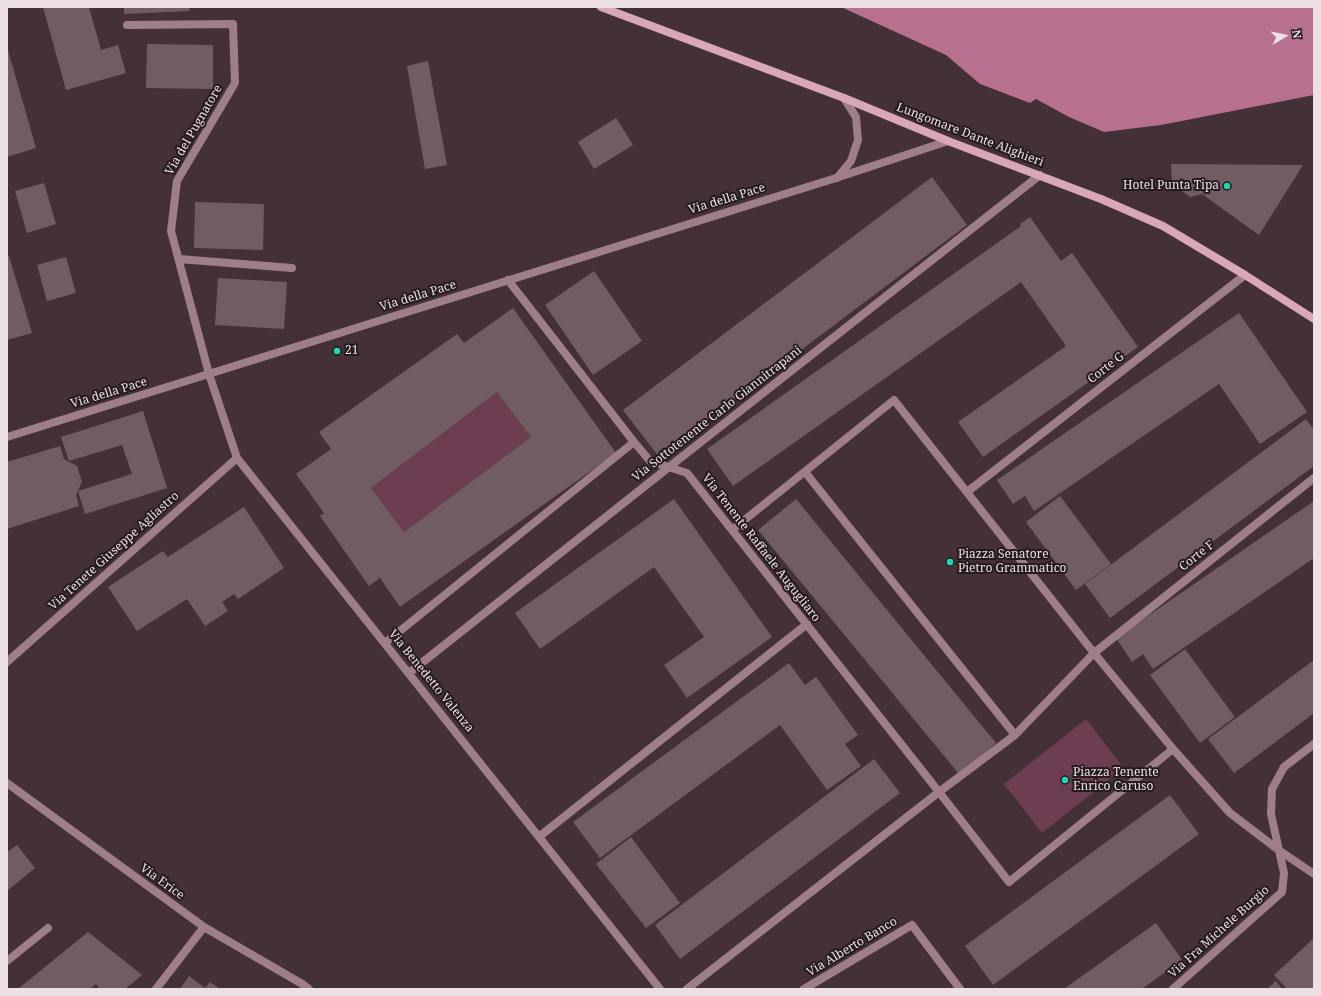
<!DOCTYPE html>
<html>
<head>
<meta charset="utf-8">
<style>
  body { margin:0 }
  #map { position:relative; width:1321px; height:996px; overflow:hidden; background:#443138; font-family:"Noto Serif",serif }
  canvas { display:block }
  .frame { position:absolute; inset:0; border:8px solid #ede0e5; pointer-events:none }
  .north { position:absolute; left:1265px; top:16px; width:40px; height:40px; -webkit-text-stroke:3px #241b1f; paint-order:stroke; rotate:81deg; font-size:11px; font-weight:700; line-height:16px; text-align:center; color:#ede0e5 }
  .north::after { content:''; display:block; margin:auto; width:14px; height:18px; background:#ede0e5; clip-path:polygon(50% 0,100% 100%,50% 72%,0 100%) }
</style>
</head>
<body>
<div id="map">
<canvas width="1321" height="996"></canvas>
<div class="frame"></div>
<div class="north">N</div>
</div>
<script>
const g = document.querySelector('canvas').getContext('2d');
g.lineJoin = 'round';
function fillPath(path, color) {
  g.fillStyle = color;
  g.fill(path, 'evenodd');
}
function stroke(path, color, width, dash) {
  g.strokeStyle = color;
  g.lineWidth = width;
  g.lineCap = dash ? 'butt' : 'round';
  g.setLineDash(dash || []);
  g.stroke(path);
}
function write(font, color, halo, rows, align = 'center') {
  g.font = font + ' "Noto Serif",serif';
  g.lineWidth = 4;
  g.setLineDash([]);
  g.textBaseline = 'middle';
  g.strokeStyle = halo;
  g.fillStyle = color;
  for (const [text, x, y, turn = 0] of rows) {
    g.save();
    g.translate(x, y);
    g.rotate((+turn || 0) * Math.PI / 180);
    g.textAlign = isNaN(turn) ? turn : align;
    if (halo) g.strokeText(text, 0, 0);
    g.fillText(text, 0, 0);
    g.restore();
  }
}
fillPath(new Path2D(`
  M497,392L531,437L404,532L371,488Z
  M1086,719L1124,768L1042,833L1004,784Z`), '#6d3d52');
fillPath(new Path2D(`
  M841,7H1314V95L1161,125L1104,132L1069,117L1036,99L1030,103L980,84L946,55Z`), '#b7708e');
fillPath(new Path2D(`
  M43,7H89L101,50L118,45L126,73L66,90Z
  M124,7H189L190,11L124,14Z
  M147,44L213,45V89L146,88Z
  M7,47L36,148L7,157Z
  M428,61L447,165L425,169L407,66Z
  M616,118L633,145L594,169L578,142Z
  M1171,164L1303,165L1259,235L1202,194L1190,197L1172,184Z
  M932,177L967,225L659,457L623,410Z
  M44,183L56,224L27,233L15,191Z
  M195,202L264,204L263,250L194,248Z
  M1030,217L1061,261L1072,253L1138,347L983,457L958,422L1066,346L1021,282L733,486L707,449L1021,226L1020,224Z
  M9,256L32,333L7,340V257Z
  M66,257L76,293L47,301L37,265Z
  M594,271L642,341L593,375L545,305Z
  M218,278L287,282L284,329L215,325Z
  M513,308L616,453L400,607L380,578L369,586L320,516L324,513L296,474L331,449L319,432L457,334L464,343ZM497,392L531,437L404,532L371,488Z
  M1239,313L1307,412L1260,444L1219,384L1034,511L1025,496L1013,504L997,480Z
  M143,411L167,488L85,514L78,491L132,474L122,445L69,461L61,437Z
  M1306,419L1314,430V466L1110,618L1085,584Z
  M60,446L64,459L77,466L82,482L76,495L79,506L7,529V462Z
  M1060,496L1111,564L1076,590L1026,522Z
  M674,499L772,637L687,698L664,665L704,637L654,567L540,649L515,613Z
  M796,499L996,743L959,774L758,530Z
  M1314,501V558L1153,669L1143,654L1132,662L1116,638Z
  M244,507L284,568L238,599L234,594L222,602L228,611L205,626L187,599L137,631L108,587L163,551L168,557Z
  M1185,649L1235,717L1200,743L1150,675Z
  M1314,660V713L1234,773L1208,739Z
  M789,663L805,685L816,677L858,735L845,744L861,766L827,790L780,725L600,858L573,822Z
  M874,759L900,793L680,959L655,925Z
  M1170,795L1199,834L993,985L965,946Z
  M631,837L680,903L646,928L596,864Z
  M17,845L35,868L7,891V852Z
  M1156,923L1182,960L1142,989H1064Z
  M88,932L142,975L125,989H100L96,984L90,989H18Z
  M1314,938V989H1287L1274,975Z
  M189,976L205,988L210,982L220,989H180Z
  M1276,981L1282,989H1267Z`), '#715c64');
stroke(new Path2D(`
  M127,25L233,24L235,83L177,181L171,231L209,374L237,458L660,989
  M837,178L851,161L858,140L856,117L844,98
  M179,259L292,268
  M508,280L634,442L650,461L687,473L939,792L1009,882L1173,749
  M7,437L836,178L948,141
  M1314,478L1094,653L1173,749L1230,813L1280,851L1314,874
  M967,492L1245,275
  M732,530L894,400L1094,653L1015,735L805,472
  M385,643L634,442
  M7,662L237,458
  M409,673L669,467L1040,175
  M7,783L204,927L304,985L309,989
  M540,836L807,624
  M7,961L48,928
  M156,989L204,927
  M687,989L939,792L1015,735
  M804,989L912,925L960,989
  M1173,989L1282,892L1284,873L1271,814L1272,789L1284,767L1314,744`), '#9f7e8b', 8);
stroke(new Path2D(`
  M601,7L844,98L948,141L1101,199L1163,226L1245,275L1314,319`), '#d9a6ba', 8);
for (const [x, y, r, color] of [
  [1227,186,4,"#22d5af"],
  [337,351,4,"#22d5af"],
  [950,562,4,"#22d5af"],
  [1065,780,4,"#22d5af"]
]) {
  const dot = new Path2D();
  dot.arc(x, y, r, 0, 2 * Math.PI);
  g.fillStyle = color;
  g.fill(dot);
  stroke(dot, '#241b1f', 1.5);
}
write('12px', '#ede0e5', '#241b1f', [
  ["Via del Pugnatore",194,130,-60],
  ["Lungomare Dante Alighieri",970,135,21],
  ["Via della Pace",727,199,-17],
  ["Via della Pace",418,296,-17],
  ["Corte G",1106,368,-38],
  ["Via della Pace",109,393,-17],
  ["Via Sottotenente Carlo Giannitrapani",717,414,-38],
  ["Via Tenente Raffaele Augugliaro",761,548,52],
  ["Via Tenete Giuseppe Agliastro",114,551,-42],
  ["Corte F",1197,556,-38],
  ["Via Benedetto Valenza",431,681,51],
  ["Via Erice",162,882,36],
  ["Via Fra Michele Burgio",1219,932,-42],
  ["Via Alberto Banco",852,947,-31]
]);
write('12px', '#ede0e5', '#241b1f', [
  ["Hotel Punta Tipa",1219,186,"right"],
  ["21",345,351],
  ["Piazza Senatore",958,555],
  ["Pietro Grammatico",958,569],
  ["Piazza Tenente",1073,773],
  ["Enrico Caruso",1073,787]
], 'left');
</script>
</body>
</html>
